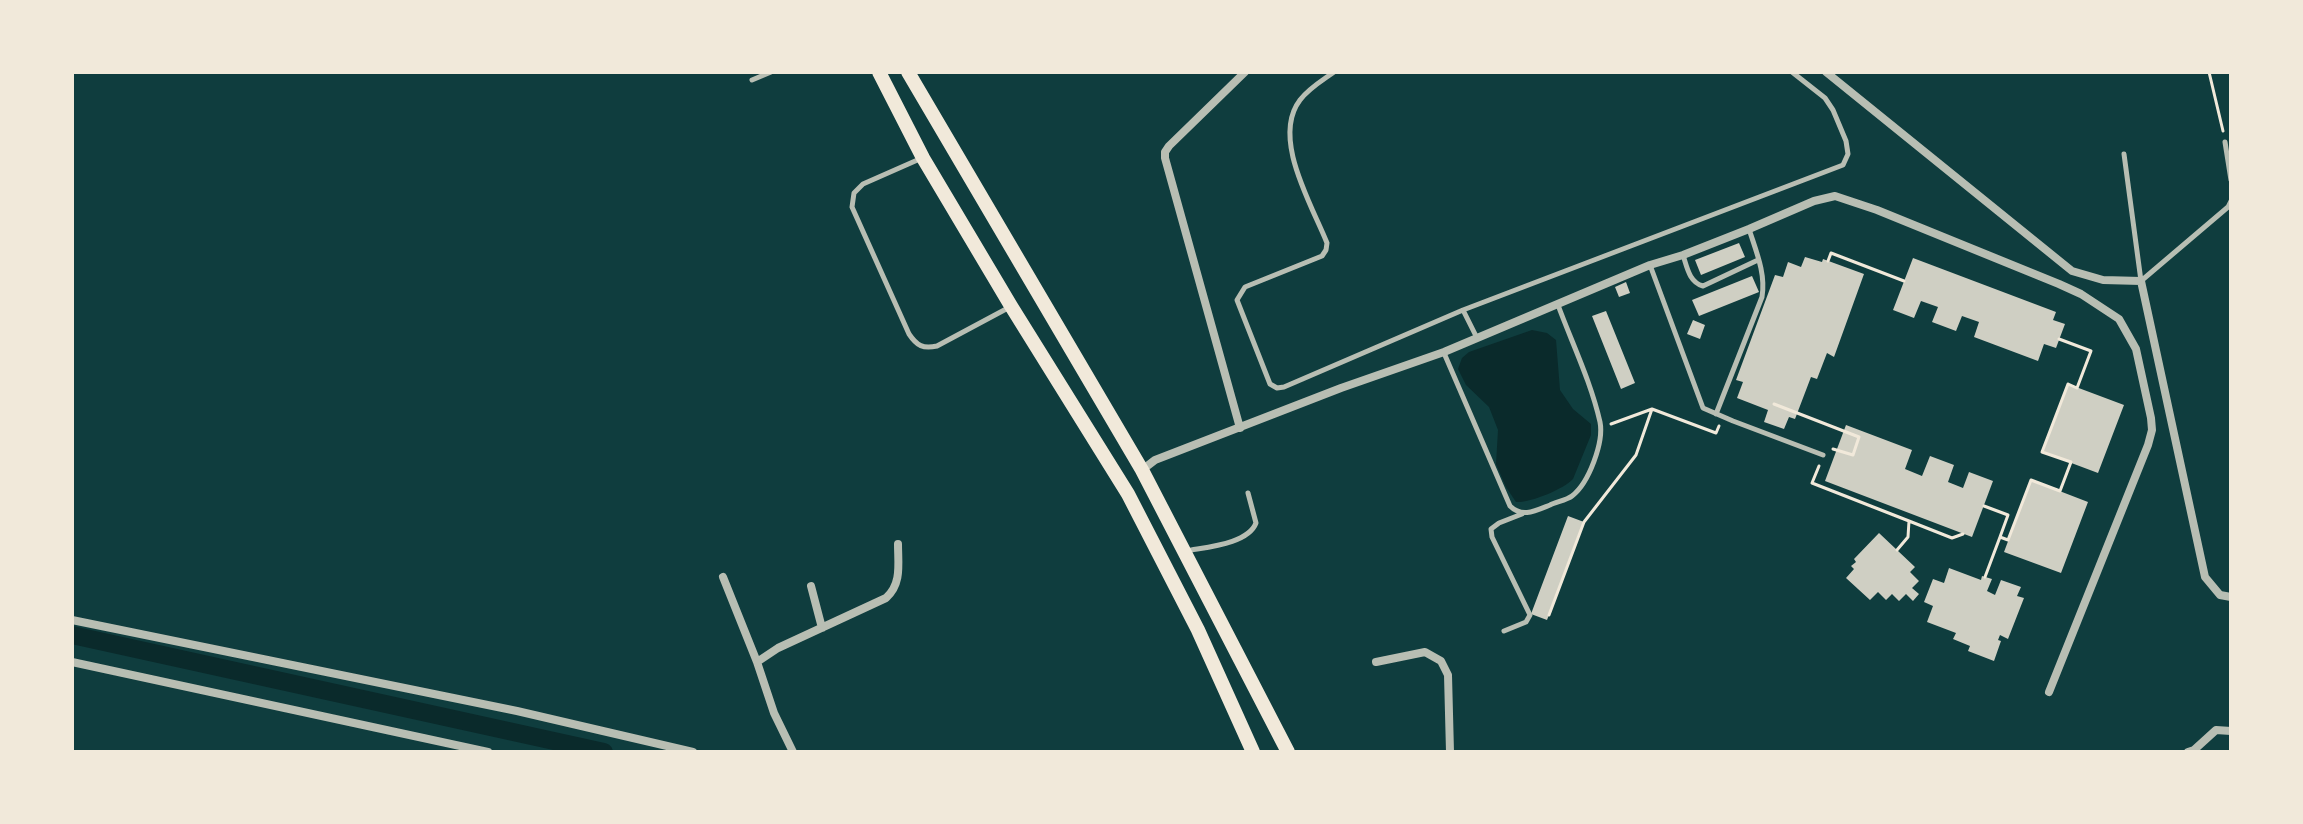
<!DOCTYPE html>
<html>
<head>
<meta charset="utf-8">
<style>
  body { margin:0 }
  #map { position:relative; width:2303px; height:824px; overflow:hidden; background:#0f3d3e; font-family:Rubik,sans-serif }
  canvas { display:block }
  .frame { position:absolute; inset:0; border:74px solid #f1e9da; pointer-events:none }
</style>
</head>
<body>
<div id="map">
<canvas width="2303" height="824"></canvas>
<div class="frame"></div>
</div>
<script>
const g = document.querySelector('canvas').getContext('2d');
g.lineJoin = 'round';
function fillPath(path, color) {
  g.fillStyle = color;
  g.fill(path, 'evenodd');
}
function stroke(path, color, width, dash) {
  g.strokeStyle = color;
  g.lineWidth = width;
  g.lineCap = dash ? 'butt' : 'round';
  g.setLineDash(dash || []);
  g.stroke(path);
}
fillPath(new Path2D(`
  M1532,330L1547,333L1556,340L1560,390L1573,409L1591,424V435L1573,479C1564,489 1530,503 1516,502L1506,487L1496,464L1498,430L1489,407L1466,385L1458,369L1462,358L1469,352Z`), '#0a2a2b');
stroke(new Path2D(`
  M72,635L604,752`), '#0a2a2b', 18);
fillPath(new Path2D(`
  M1739,243L1745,257L1701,275L1695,260Z
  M1805,257L1822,262L1823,259L1864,274L1834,357L1827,353L1817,379L1811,377L1795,419L1789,417L1784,429L1764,422L1768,410L1737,398L1743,382L1736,380L1775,275L1783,277L1788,262L1801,267Z
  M1913,258L2056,312L2053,320L2065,324L2056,348L2044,344L2038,361L1974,337L1979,322L1962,316L1956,331L1932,322L1938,307L1921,301L1914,318L1893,310Z
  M1752,276L1759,292L1699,316L1692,300Z
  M1626,282L1630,293L1619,297L1615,287Z
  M1606,311L1635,383L1621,389L1592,316Z
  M1693,320L1705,325L1700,339L1687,334Z
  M2068,384L2124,405L2098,473L2042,452Z
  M1846,425L1912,450L1905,469L1922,476L1930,456L1954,465L1948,482L1963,488L1969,472L1993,481L1972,537L1825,481Z
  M2031,480L2088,502L2061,573L2004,552Z
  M1568,516L1584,522L1547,620L1531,614Z
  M1879,533L1915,567L1910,572L1919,581L1912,588L1919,594L1913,601L1906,594L1899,601L1892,594L1886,600L1878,592L1870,600L1846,578L1854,569L1851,566L1856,562L1854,559Z
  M1949,568L1981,580L1982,576L1992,579L1987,591L1995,595L2001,580L2021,587L2017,596L2024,598L2008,639L2000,635L1998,640L2001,641L1994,661L1968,651L1970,646L1953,639L1956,633L1927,622L1933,606L1924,602L1933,579L1944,583Z`), '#cfcfc3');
stroke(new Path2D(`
  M2209,72L2223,131
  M1828,261L1831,253L1904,281
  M1774,404L1859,437L1853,455L1833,449
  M1611,424L1652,409L1716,433L1719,426
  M1819,466L1812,483L1909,521L1908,537L1897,550
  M1984,506L2008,515L2000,537
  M1909,521L1952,538L1963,534
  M1985,577L2000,537L2008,540L2031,480L2060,491L2071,462L2042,452L2068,384L2077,388L2091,351L2059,339
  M1549,615L1584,522L1636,455L1652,409`), '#f1e9da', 3);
stroke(new Path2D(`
  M1334,72C1323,80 1309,88 1300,100C1271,138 1312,205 1327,243L1326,250L1322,256L1245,287L1237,300L1270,384L1277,388L1284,387L1463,310L1843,165L1848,154L1846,141L1833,110L1825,98L1792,72
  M752,80L771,72
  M2225,142L2231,180
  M2124,154L2141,281L2228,207L2231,201
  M922,158L863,184L854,193L852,207L909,334C917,346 923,349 937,346L1008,308
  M1683,255C1687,267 1689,282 1703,286L1758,260
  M1650,265L1703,408L1733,421L1823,455
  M1463,310L1477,338
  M1444,353L1510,506C1522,518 1535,511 1550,505C1556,502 1567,500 1572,496C1589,483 1604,442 1600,422C1591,382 1572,343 1558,305
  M1716,414L1762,297C1766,274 1756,251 1749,229
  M1186,551C1206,547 1248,544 1256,523L1248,493
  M1504,631L1526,622L1530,615L1492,537L1491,529L1499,523L1522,514`), '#b8beb3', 5);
stroke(new Path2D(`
  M1826,72L2072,271L2103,280L2141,281L2205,577L2220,595L2231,597
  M1240,428L1165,158V152L1169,146L1245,72
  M1142,470L1155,460L1341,388L1444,352L1650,265L1683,255L1749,229L1814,201L1835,196L1877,210L2059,284L2081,294L2119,319L2136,349L2151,418L2152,430L2148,445L2049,692
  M723,577L757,662
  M811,586L822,628
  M72,620L517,711L693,752
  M72,662L488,752
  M1376,662L1425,652L1441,661L1448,675L1450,752
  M793,752L774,713L757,662L778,648L886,598C902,584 898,564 898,544
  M2188,752L2194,750L2216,730L2231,731`), '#b8beb3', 8);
stroke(new Path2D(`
  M879,72L923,158L1011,306L1128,494L1198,630L1253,752
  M908,72L1142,470L1288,752`), '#f1e9da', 14);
</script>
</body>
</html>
